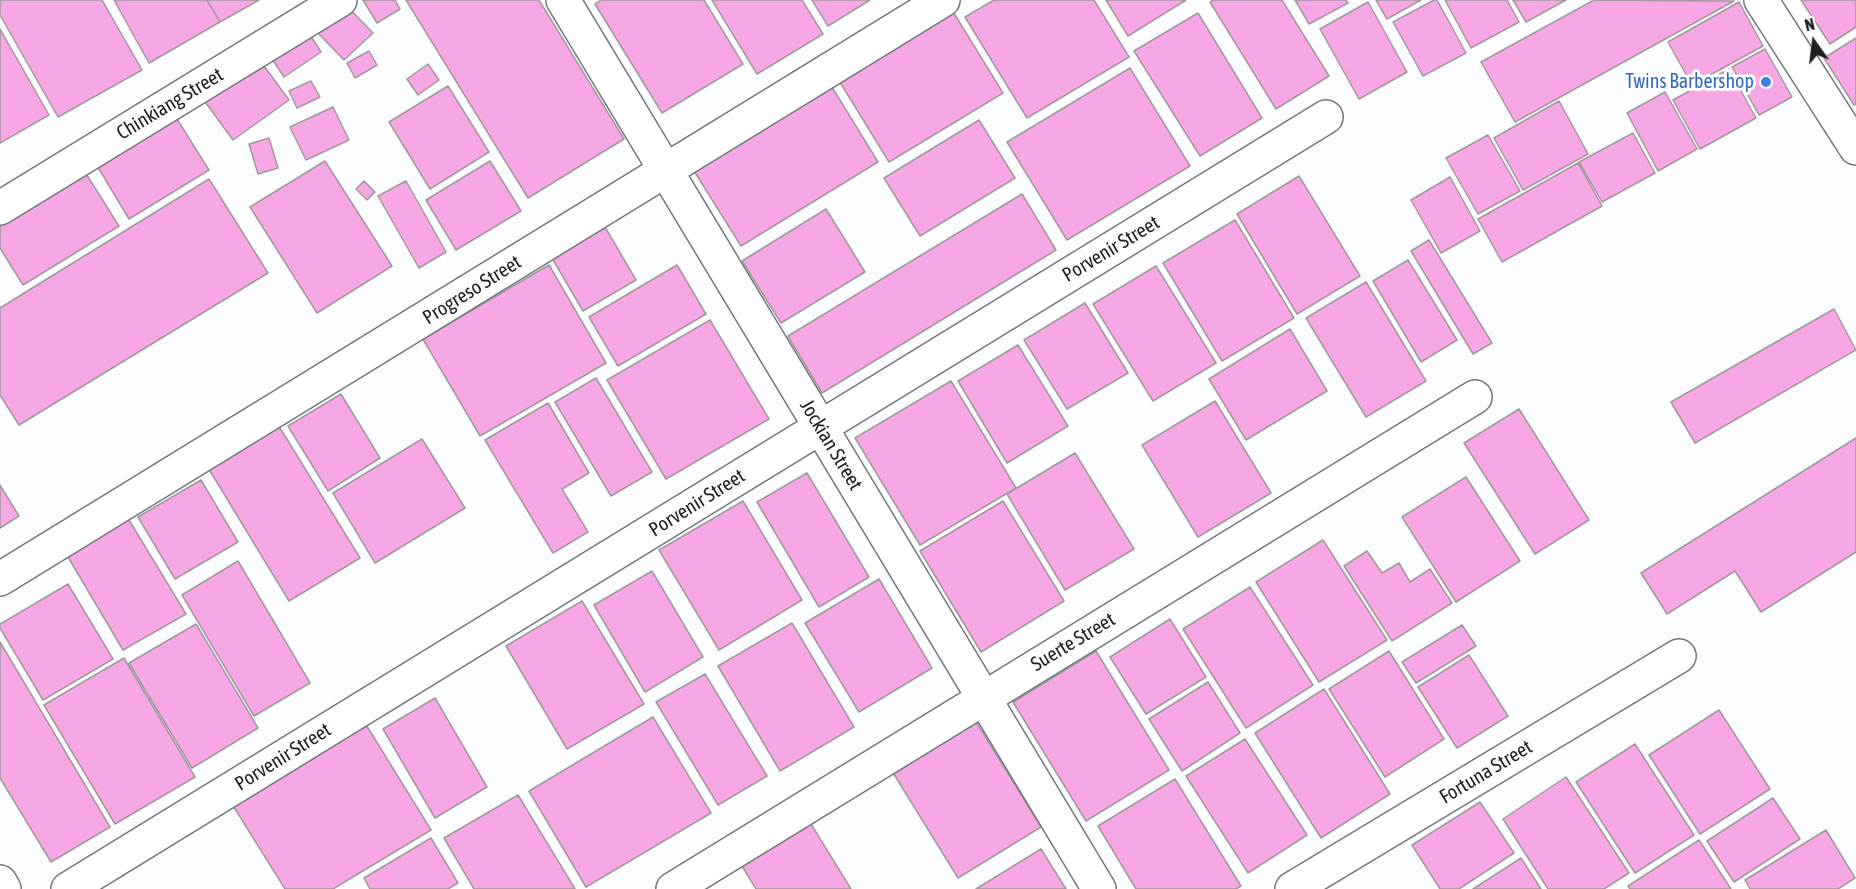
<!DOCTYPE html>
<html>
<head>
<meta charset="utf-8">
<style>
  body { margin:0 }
  #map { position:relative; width:1856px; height:889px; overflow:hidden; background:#fbfcfd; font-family:"Asap Condensed",sans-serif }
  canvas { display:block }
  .north { position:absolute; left:1784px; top:12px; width:60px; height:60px; -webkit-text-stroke:4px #fbfcfd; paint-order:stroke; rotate:346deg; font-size:16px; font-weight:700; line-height:24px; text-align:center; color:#1d1f22 }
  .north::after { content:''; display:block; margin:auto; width:21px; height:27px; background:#1d1f22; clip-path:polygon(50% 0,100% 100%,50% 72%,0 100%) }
</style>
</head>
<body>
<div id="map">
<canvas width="1856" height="889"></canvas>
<div class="north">N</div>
</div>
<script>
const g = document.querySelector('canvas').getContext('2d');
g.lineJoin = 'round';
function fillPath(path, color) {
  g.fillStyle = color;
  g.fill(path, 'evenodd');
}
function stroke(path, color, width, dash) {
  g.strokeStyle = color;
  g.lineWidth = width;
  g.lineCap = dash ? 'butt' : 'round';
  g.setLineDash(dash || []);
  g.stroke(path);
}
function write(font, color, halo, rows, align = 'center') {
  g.font = font + ' "Asap Condensed",sans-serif';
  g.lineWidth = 6;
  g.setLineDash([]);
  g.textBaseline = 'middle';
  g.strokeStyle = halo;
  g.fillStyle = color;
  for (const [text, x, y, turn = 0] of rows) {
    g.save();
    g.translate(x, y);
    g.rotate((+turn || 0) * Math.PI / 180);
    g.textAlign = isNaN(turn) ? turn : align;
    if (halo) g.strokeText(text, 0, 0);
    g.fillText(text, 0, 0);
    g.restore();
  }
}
const building = new Path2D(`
  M0,0H102L142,70L58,117L0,15Z
  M114,0H207L220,22L149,63Z
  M207,0H259L220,22Z
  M363,0H395L400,9L377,23Z
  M406,0H539L624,139L528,198Z
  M601,0H704L743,64L662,113L595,4Z
  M712,0H802L823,34L757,74Z
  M812,0H870L828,26Z
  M994,0H1094L1129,57L1027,118L965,17Z
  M1106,0H1186L1128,36Z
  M1213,0H1282L1329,76L1276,109L1210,2Z
  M1295,0H1346L1348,3L1309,24Z
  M1376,0H1421L1387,19Z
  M1434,0H1437L1466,53L1423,76L1393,22Z
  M1445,0H1507L1519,22L1471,48Z
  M1513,0H1566L1526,22Z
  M1594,0L1734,1L1515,122L1481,62Z
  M1801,0H1856V27L1830,44Z
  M343,2L373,33L344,60L314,29Z
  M1368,2L1407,72L1359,99L1320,29Z
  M1739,2L1763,46L1692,85L1668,42Z
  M952,10L1003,93L889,162L838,79Z
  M1198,13L1262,118L1200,156L1134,51Z
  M0,29L49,115L0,143Z
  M307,30L321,52L284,77L269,54Z
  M1856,38V104L1854,105L1824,58Z
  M1765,49L1792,97L1759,115L1732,67Z
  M369,51L377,65L355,78L347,63Z
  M256,55L289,100L233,140L200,95Z
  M428,64L439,80L418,95L407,79Z
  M1130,68L1190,166L1067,240L1007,142Z
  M1729,69L1756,118L1700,149L1673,100Z
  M827,79L878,162L741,246L689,163Z
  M311,81L320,97L297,108L289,91Z
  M448,86L489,152L430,189L389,122Z
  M1665,92L1697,149L1658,171L1627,113Z
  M1559,101L1588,154L1523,190L1494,138Z
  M333,107L349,140L306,160L290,127Z
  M172,111L209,170L129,219L93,159Z
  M979,120L1015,178L920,236L884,178Z
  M1633,133L1655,173L1602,202L1579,162Z
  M1488,135L1520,191L1478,214L1446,158Z
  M269,138L278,168L258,174L249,144Z
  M325,161L392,266L317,313L250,207Z
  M490,161L521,211L456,250L426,200Z
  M1578,163L1602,206L1502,262L1478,219Z
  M83,169L119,226L23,285L0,248V220Z
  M1299,176L1360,276L1297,314L1237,214Z
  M1450,177L1480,231L1441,253L1411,200Z
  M209,179L268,273L19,425L0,395V308Z
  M364,181L375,192L367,200L356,189Z
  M406,181L446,252L419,268L378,196Z
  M1022,194L1056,250L822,393L788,336Z
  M826,209L865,272L781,323L742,261Z
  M1235,220L1294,318L1222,361L1163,263Z
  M605,227L636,280L583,311L552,258Z
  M1429,240L1492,343L1473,354L1411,251Z
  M1408,260L1457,340L1421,362L1373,281Z
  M549,265L606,363L480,436L423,339Z
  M677,265L706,314L618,366L589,317Z
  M1156,266L1216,363L1153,401L1093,304Z
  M1366,282L1426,381L1366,417L1306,318Z
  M1085,303L1128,373L1067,409L1024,340Z
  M1834,309L1856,350L1695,443L1671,402Z
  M710,320L769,419L666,479L607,380Z
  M1290,329L1327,391L1246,440L1209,379Z
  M1018,345L1068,426L1007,463L958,381Z
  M596,378L652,472L611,496L555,402Z
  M951,381L1016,488L920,545L855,438Z
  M341,394L380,458L328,491L288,426Z
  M1215,401L1271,493L1198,537L1142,445Z
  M548,403L589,473L562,489L588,532L553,553L485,440Z
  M1519,409L1589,520L1535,554L1464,443Z
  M277,423L360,558L289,601L207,466Z
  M1856,438V552L1761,612L1735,571L1667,614L1641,573Z
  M422,439L465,508L375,563L333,493Z
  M1075,453L1134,549L1065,590L1007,494Z
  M807,473L869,577L819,607L757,502Z
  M1466,477L1520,561L1456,602L1402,517Z
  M201,480L238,542L175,579L138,517Z
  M0,485L19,516L0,528Z
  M743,501L802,600L719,650L659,550Z
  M1003,501L1064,601L981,652L920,551Z
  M126,515L186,614L123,650L65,552Z
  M1323,540L1387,640L1319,682L1256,582Z
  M1367,551L1382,573L1399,563L1410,582L1430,569L1452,603L1392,641L1344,566Z
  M238,561L310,683L254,716L182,595Z
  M652,571L703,657L645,692L594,605Z
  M879,579L932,668L859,712L805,623Z
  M68,584L113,659L43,700L0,628V624Z
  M1250,587L1313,685L1246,728L1183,629Z
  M582,601L644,704L567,749L506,646Z
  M1170,619L1206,677L1146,714L1110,657Z
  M792,623L854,727L780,771L718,666Z
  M196,624L258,728L192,768L129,663Z
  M1462,625L1476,646L1416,683L1402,662Z
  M0,642L110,827L51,862L0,778Z
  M1096,651L1169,770L1086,821L1013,702Z
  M1389,651L1444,739L1385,777L1329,689Z
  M1469,655L1508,716L1457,748L1418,687Z
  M124,658L195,777L115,824L44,705Z
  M705,674L767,776L718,805L656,702Z
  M1208,682L1240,733L1182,771L1149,719Z
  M1324,689L1390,794L1321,838L1255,733Z
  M435,698L487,787L435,818L383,729Z
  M1719,710L1770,789L1700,834L1649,755Z
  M653,717L711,813L586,887L529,791Z
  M975,720L1041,827L958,878L892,771Z
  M365,723L431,830L333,889H285L232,804Z
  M1245,739L1307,835L1248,873L1186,776Z
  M1635,744L1694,835L1635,873L1576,782Z
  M1566,777L1629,873L1604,889H1548L1503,819Z
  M1175,779L1241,886L1236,889H1136L1098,826Z
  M518,795L575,889H474L444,838Z
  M1773,798L1800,839L1734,882L1707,841Z
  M1480,802L1514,853L1459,889H1440L1412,845Z
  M811,824L851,889H756L742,866Z
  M1826,830L1855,878L1838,889H1750L1745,880Z
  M431,838L458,883L448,889H370L364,878Z
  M1699,840L1731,889H1630L1628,886Z
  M1041,849L1066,889H976Z
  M1521,858L1541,889H1473Z`);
fillPath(building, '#f8a7e5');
stroke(building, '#a1989e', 1.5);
const street = new Path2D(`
  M563,0L1099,889
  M0,208L340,0
  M0,579L943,0
  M68,889L1326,117
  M673,889L1475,397
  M1292,889L1679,656`);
const secondary = new Path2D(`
  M1761,0L1856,148
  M0,882L4,889`);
stroke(street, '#72767d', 36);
stroke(secondary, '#72767d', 36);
stroke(street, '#fff', 33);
stroke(secondary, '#fff', 33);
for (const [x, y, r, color] of [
  [1766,82,6,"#3f7fe0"]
]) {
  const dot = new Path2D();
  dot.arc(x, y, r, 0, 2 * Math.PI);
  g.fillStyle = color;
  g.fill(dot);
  stroke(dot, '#fbfcfd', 2);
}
write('20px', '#366cbe', '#fbfcfd', [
  ["Twins Barbershop",1754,82]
], 'right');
write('20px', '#1d1f22', '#fbfcfd', [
  ["Chinkiang Street",170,104,-31],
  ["Porvenir Street",1111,249,-31],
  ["Progreso Street",472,290,-32],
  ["Jockian Street",831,445,59],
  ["Porvenir Street",697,503,-32],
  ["Suerte Street",1073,642,-31],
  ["Porvenir Street",283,757,-32],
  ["Fortuna Street",1486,772,-31]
]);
</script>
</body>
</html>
